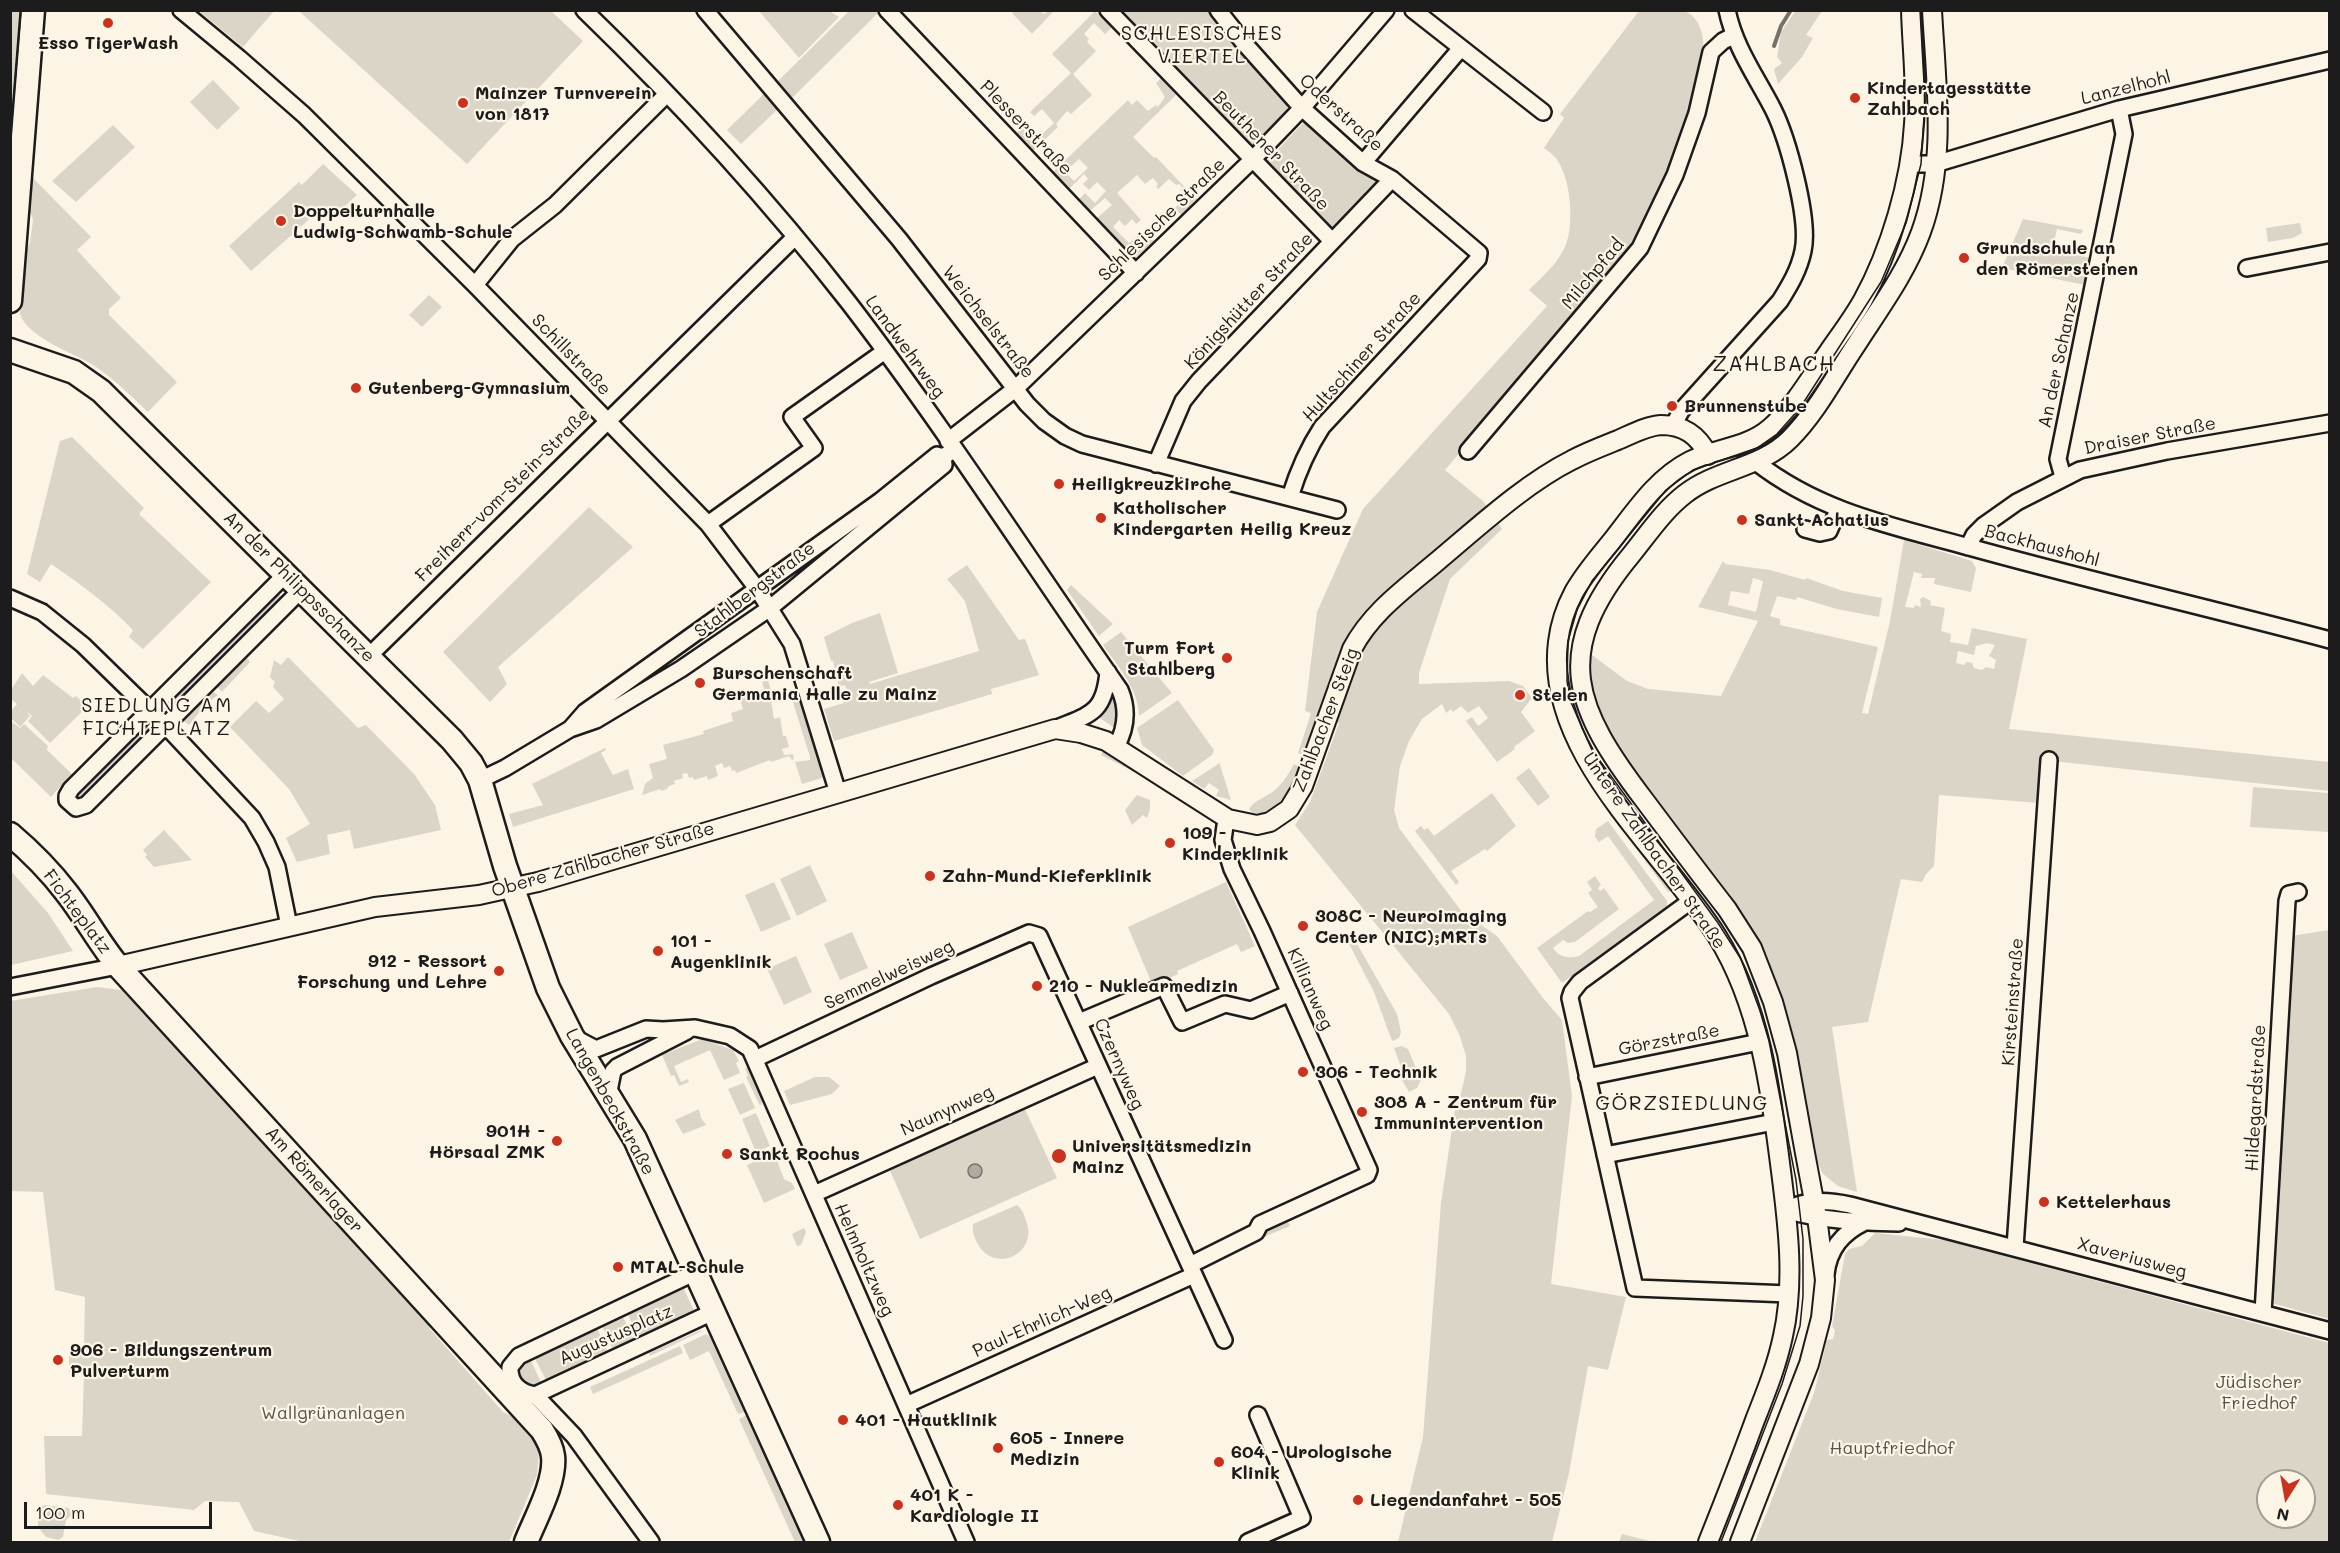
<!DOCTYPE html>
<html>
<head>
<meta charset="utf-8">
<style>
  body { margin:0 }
  #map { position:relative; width:2340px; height:1553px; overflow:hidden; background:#fcf5e5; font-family:Mali,sans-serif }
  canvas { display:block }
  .frame { position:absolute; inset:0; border:12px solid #1c1c1c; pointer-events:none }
  .north { position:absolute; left:2256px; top:1469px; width:60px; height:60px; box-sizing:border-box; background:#fcf5e5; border:2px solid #a29e95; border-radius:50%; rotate:191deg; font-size:16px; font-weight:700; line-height:24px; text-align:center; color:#1c1c1c }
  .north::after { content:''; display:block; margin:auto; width:21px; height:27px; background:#c8321e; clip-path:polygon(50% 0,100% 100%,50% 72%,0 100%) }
  .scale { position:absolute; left:24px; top:1502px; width:188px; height:27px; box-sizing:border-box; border:3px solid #1c1c1c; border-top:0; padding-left:8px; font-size:18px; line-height:21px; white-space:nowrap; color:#1c1c1c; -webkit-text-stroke:4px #fcf5e5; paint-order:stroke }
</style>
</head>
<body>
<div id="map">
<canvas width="2340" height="1553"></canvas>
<div class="frame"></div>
<div class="north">N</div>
<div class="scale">100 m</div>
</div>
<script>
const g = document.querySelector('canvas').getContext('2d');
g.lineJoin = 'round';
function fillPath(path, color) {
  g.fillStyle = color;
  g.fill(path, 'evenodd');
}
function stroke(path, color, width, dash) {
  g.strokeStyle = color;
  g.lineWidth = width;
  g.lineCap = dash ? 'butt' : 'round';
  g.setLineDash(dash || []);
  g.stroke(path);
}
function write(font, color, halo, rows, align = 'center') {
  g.font = font + ' Mali,sans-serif';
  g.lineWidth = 4.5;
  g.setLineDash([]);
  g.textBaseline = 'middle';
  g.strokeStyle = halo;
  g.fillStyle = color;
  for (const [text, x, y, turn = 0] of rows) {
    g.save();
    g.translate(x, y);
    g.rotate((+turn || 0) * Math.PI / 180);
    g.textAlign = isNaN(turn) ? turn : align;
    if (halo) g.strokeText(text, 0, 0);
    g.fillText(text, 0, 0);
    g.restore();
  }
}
fillPath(new Path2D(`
  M1796,10L1822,11L1806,35L1813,38L1802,57L1778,84L1774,69L1782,63L1777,57L1781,32Z
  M11,11H26L11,203Z
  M199,11H274L243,47Z
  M299,11H551L583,41L467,164Z
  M759,11H829L839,17L799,58Z
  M849,11H875L878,13L792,98L778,81Z
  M1015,11H1040L1044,14L1051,10L1053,12L1032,34L1012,13Z
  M1095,11L1112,27L1105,34L1094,23L1084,34L1089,39L1087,42L1096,51L1073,74L1092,95L1071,114L1067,111L1056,124L1058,127L1033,151L1016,133L1023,127L1036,140L1054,123L1042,109L1034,116L1030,112L1071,73L1052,54Z
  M1120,11H1210L1238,48L1287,104V110L1254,145L1250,147L1166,64Z
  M1639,11C1650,11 1673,7 1683,11C1700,15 1705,38 1703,52L1706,53L1673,173L1637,247L1445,470L1483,501L1502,529L1450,579L1419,673V684L1509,681L1523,686L1532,698L1521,712L1535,731L1514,747L1515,749L1497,762L1466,721L1472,717L1478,726L1488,718L1479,706L1468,713L1461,706L1453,712L1451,709L1446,713L1442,704L1422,719L1409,741L1400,766L1394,810L1399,828L1462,912L1497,936L1543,998L1562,1020L1572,1096L1551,1284L1626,1297L1608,1370L1588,1366L1569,1473L1552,1542H1398L1423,1437L1441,1203L1455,1108L1461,1093L1466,1072V1056L1459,1034L1449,1014L1295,825L1310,802L1339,723L1318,715L1304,756L1298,753L1311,713L1305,711L1317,612L1363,509L1547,306L1529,290C1542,277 1557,264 1565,247C1575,225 1571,176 1555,157C1552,154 1548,151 1544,148L1564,118L1560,114Z
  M1161,78L1176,95L1133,137L1154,158L1156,157L1197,200L1194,201L1193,204L1181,215L1175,208L1186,197L1180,190L1183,188L1179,184L1176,185L1169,179L1158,189L1156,186L1158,184L1153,178L1145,184L1137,175L1117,193L1141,220L1136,224L1132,219L1125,226L1119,220L1113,227L1129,243L1144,230L1154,241L1135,258L1097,218L1112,205L1105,198L1090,211L1079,199L1085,193L1095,203L1106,191L1097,182L1089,190L1083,184L1088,179L1084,174L1069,189L1053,172L1128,100L1132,105L1137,100L1148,111L1156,105L1158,107L1165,97L1156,83ZM1079,159L1088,168L1074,181L1065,172Z
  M213,80L240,108L217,130L190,102Z
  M765,93L779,108L741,144L727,130Z
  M1304,122L1354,163L1381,180L1333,232L1265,163Z
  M113,125L135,147L76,202L52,181Z
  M323,164L357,195L337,213L322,208L251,271L229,246L299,182L302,185Z
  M32,177L91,237L77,250L121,298L109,309V315L177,382L148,412C132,397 117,382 99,369C77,353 29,340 20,314L25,251L30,243L33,220L30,210Z
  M2023,219L2083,230L2081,234L2057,229L2053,245L2066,248L2065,253L2091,258L2085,285L2002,268Z
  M2300,223L2302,233L2293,238L2268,242L2266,228Z
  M429,295L442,307L422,327L409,315Z
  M72,437L144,508L139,514L211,582L143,649L129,637L133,630C108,604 80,584 51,564L40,582L27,574L60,441Z
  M589,507L633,547L498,667L507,684L490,702L443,652Z
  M1904,540L1972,561L1976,568L1971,592L1934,584L1935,578H1921L1922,574L1914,572L1905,607L1914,608L1915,605L1921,607L1920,599L1923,597L1931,601L1930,605L1945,608L1941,631L1951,634L1950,642L1968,645L1972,628L2027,639L2009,729L2329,762V791L2043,760L2039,803L1939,795L1934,866L1926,874L1922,882L1901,879L1868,1022L1832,1027L1857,1192L1838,1186L1822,1173L1811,1143L1768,965L1631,771L1600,719L1591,694L1588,652L1627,681L1648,689L1721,696L1758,621L1698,607L1723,561L1725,564L1770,570L1805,580L1806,578L1843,591L1882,598L1879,617L1837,609L1797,597L1796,600L1777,596L1770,616L1780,619V625L1878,647L1862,713L1868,714L1890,621ZM1753,578L1763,581L1756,612L1728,605L1731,591L1749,594ZM1987,643L1995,645L1989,656L1996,660L1994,669L1986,667L1982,670L1974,668L1972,663L1967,662L1964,665L1956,663L1958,651L1974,655L1976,646Z
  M967,565L1019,640L1025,639L1039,675L991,689L992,694L834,741L824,709L844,703L842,695L848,693L845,685L839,687L833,661H831L824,637L852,623L880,613L898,673L869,682L870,684L979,651L965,601L947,579Z
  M1071,585L1113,624L1099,636L1067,590Z
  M275,590L286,601L171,714L161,705Z
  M1121,632L1172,693L1139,716C1138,688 1119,668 1103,645Z
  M288,657L358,728L366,725L414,774L435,805L441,830L354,849L350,830L327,835L330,854L297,862L286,838L310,824L289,789L230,727L256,701L269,713L284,699L273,687L275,682L270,677L274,660L281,665Z
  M247,658L250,662L222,692L217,687Z
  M22,673L33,686L43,675L73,698L76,696L87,707L50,743L28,721L32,716L26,711L30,716L20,727L11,718V711L17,704L11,699V690Z
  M768,680L772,694L765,697L766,701L771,700L774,719L780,717L783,736H786L789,747L782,749L784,755L793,754L794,759L792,760L789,756L771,762L770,760L736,773L735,770L732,771L730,766L724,768L722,763L715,766L718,776L708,780L707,776L694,780L693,777L689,778L687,773L682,774L683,778L674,781L675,784L669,786L667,789L661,791L660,789L642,795L645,784L653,778L649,764L667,759L663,745L704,734L703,731L733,721L731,713L743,709L739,697L764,689L762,682Z
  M1113,691L1119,712L1116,729L1097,716L1107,704Z
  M213,692L218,695L206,704L189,725L184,721Z
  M801,696L824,775L822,778L802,784L795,762L810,760V757L792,699Z
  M1178,700L1214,750L1212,755L1183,776L1142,745L1137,728Z
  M11,721L20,728L24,724L48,746L47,750L72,774L51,797L11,758Z
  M142,721L153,732L86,802L74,791Z
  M1099,745L1142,774L1140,775L1101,755L1103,750L1098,748Z
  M605,748L606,750L601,753L613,775L628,769L634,789L513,827L509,814L543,805L532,784Z
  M1220,763V765L1231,800L1216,796L1219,790L1209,783L1204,789L1192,781Z
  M1294,764L1301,768C1293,784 1272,825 1249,810C1253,800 1268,797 1276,789C1284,782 1289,773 1294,764Z
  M1529,768L1550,797L1538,806L1516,778Z
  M2253,787L2329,793V832L2250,827Z
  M1492,793L1516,826L1487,851L1485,849L1451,871L1459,882L1456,885L1415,831L1421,826L1424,830L1428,828L1434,836Z
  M1137,795L1150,800V809L1147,818L1143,815L1132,825L1125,810Z
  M1624,820L1676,889L1668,892L1616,821Z
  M1608,821L1667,901V907L1562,983L1537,948L1588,911L1590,912L1598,907L1588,893L1592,890L1587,882L1595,876L1601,885L1598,888L1600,891L1604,888L1619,909L1575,942L1568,943L1563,940L1553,948C1559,957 1568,959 1579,956L1654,900L1608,836L1599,842L1595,837L1596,829Z
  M164,830L192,860L154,867L145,857L147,855L143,850Z
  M810,865L827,901L797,916L780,879Z
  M10,870L48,913L73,951L11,965Z
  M774,882L791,919L761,932L745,895Z
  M1226,882L1255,946L1241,952L1237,944L1177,971L1178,974L1153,986L1128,927Z
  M2329,930V1319L2268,1302L2291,936Z
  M852,932L868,968L840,980L824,944Z
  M1351,937L1356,942L1397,1014L1401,1032L1399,1038L1392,1041L1374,992L1346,938Z
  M796,956L812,992L784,1005L767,969Z
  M97,987L129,991L422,1309L430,1329L503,1412L519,1420L535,1441L539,1453L537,1475L509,1542H304L254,1531L239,1502L205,1501L194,1510L46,1494L44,1436H82L84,1374L69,1373V1346H84L85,1297L55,1290L43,1192L11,1191L10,1001Z
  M702,1039L733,1050L739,1061L736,1063L740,1073L724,1080L710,1050L674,1066L681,1082L688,1079L689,1082L679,1086L674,1075L671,1076L662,1055Z
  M1402,1046L1408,1049L1421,1080L1417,1088L1409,1092L1402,1080L1405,1078L1394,1048Z
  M748,1067L765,1098L760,1106L746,1077L748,1076L745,1068Z
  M815,1077H829L840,1086L832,1094L790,1105L784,1091Z
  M744,1083L755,1108L740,1115L728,1089Z
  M1023,1105L1057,1178L920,1239L888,1166Z
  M699,1109L701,1118L706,1125L683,1134L675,1120Z
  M756,1113L770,1146L756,1152L742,1119Z
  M774,1153L784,1179L792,1183L795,1189L764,1203L747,1165Z
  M1017,1205C1022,1209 1024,1214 1026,1221C1039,1252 997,1274 979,1246C975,1239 972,1233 973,1224Z
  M1285,1215L1290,1226L1259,1239L1266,1227Z
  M804,1228L806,1232L801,1245L797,1246L792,1234Z
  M1875,1233L1944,1240L2329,1343V1542H1755L1814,1393L1827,1340L1833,1339L1835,1331L1832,1326L1845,1254L1849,1249L1862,1246ZM2268,1481H2304V1517H2268Z
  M684,1289L695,1313L638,1338L628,1314Z
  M623,1317L634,1340L613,1350L602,1326Z
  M597,1328L608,1352L546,1380L534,1357Z
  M701,1330L702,1331L650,1356L649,1353Z
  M706,1334L711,1337L745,1412L738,1414L709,1351L690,1360L683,1345Z
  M680,1346L683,1353L593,1394L590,1387Z
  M530,1359L541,1382L534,1385L523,1382L519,1374L520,1365Z
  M747,1415L805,1542H795L739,1419Z
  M44,1505L69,1508L71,1515L66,1520L63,1537L58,1540L46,1537L38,1527V1508Z
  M1622,1534L1653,1542H1619Z`), '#dbd5c8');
const water = new Path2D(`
  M968 1171a7 7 0 1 1 14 0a7 7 0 1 1-14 0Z`);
fillPath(water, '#b0aba1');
stroke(water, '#75726c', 1.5);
stroke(new Path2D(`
  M1774,46L1781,26L1791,10`), '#75726c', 4);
const minor = new Path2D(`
  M181,10L239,58L304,115L475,285L708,524L758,590L792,644L838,793
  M584,10C679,102 768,199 849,303C945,428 1030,561 1120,690C1128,709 1126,729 1116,747
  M705,10L899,239L1027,404L1044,421L1065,436L1082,444L1337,510
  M887,10L1136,273
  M1108,10L1332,241
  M1218,10L1244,43L1302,108L1363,163L1392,179L1479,253L1478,259L1322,427C1307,450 1298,471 1290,497
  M1413,10L1543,112
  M1363,163L1461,48
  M1910,164H1935L2119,109L2330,60
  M2247,268L2330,252
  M475,285L512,239L555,205L667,94
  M1673,426L1681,411L1780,301C1790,285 1799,270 1803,251C1810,220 1788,139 1773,109C1756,76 1735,48 1727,10
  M948,441L1015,389L1252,160L1302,108L1386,10
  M1468,451L1640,248L1675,175L1697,113L1711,52L1723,41L1733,36
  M1756,462C1820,512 1892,526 1969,547C2088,580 2209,608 2330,640
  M1156,464L1183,401L1199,381L1392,179
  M2063,477L2058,459L2124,134L2119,109
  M708,524L814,448L792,417L885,351
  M1805,529L1820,533L1829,531L1838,510
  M1968,547L1974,535L1983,526L2017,502L2080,470L2167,451L2330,423
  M286,574L71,789L67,796V800L76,808L86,805L302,589
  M10,598L42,612L83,645L165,725L252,818L266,842L277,867L289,926
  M368,657L795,237
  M571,728L585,712L880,501L937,455L943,457L949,453
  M1055,729C1090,714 1104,714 1108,672
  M480,780L505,768L570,729L596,720L681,669L770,608L944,465L943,457
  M1692,900L1580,982L1572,992L1570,998L1635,1288L1789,1294
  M10,987L118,966
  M1079,1022L1164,986L1182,1022L1225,1004L1251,1010L1290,993
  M575,1038L596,1049L646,1029L663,1030L695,1028L730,1036L750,1049L966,1542
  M755,1059L931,976L1029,933L1039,936L1224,1340
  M1587,1077L1759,1042
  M608,1096L613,1071L617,1067L687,1031
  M1605,1155L1774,1122
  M814,1194L1098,1066
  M1786,1210C1805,1199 1828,1200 1850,1205L2330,1331
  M1786,1210C1822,1221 1861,1222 1899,1223
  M2015,1247L2049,760
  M1190,1265L1256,1232L1260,1224L1367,1175L1369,1170L1262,931L1232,869L1223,840L1225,826L1228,819
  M1826,1274C1829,1249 1842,1233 1865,1222
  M2263,1313L2287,901L2289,894L2298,892
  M535,1395C520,1393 509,1383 510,1367L519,1356L696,1272
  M535,1395L574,1436L651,1542
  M525,1396L535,1395L713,1312
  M906,1405L1194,1275
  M1248,1542L1302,1518L1258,1415`);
const tertiary = new Path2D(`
  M118,966L375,907L479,895L538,882L1055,729L1081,733L1106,741L1228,819L1257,825L1270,822L1289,809L1303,786L1352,649C1371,613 1403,590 1434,564C1476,529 1524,484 1572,460C1587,452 1603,446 1618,440C1632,434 1646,426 1661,425C1684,425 1698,435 1708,455
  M1708,1542C1724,1502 1740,1461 1755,1420C1766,1392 1777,1365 1783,1336C1795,1283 1788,1225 1781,1171C1771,1091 1760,1005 1717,936C1662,849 1544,753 1558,642C1560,625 1566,607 1574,592C1584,574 1598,558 1611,542C1634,513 1655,479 1690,461C1715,448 1747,448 1770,428C1794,407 1811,377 1829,351C1840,335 1853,318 1863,300C1890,251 1911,181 1914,124C1917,87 1912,48 1911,10
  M1740,1542L1809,1364L1821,1318L1825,1280L1817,1217L1805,1153L1787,1053L1773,1002L1752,948L1727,909C1699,873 1672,837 1645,801C1574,708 1550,653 1631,555C1648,534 1664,510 1685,494C1717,469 1761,468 1790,439C1817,412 1835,376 1856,345C1879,309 1906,273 1921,232C1947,161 1936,84 1932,10`);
const primary = new Path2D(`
  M10,301L33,10
  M10,350L74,372L101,391L452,740L471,763L480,780L505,866L548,988L572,1036L635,1139L818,1542
  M10,834C30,851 50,871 66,892C85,916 99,943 118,966L542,1430C547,1438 552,1447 553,1456C556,1482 535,1519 526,1542`);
stroke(minor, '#1c1c1c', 20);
stroke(tertiary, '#1c1c1c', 22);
stroke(primary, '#1c1c1c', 27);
stroke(minor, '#fcf5e5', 15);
stroke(tertiary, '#fcf5e5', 18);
stroke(primary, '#fcf5e5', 22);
stroke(new Path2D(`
  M10,143L21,10
  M1721,1542L1782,1384L1800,1326L1803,1296V1239L1796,1180L1769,1041L1760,1011L1741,959L1718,923L1592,750L1570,700L1567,681L1568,641L1577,610L1592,581L1666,490L1693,470L1757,448L1777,434L1800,408L1881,282L1906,223L1921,164L1925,101L1920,10`), '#1c1c1c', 1.5);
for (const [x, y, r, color] of [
  [108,23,6,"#c8321e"],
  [1855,98,6,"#c8321e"],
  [463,103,6,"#c8321e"],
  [281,221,6,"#c8321e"],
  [1964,258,6,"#c8321e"],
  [356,388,6,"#c8321e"],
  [1672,406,6,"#c8321e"],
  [1059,484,6,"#c8321e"],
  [1101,518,6,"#c8321e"],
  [1742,520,6,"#c8321e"],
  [1227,658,6,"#c8321e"],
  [700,683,6,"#c8321e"],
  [1520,695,6,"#c8321e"],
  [1170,843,6,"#c8321e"],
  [930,876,6,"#c8321e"],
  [1303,926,6,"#c8321e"],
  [658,951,6,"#c8321e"],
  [499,971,6,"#c8321e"],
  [1037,986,6,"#c8321e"],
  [1303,1072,6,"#c8321e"],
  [1362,1112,6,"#c8321e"],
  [557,1141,6,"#c8321e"],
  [727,1154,6,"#c8321e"],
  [1059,1156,8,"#c8321e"],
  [2044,1202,6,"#c8321e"],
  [618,1267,6,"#c8321e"],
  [58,1360,6,"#c8321e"],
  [843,1420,6,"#c8321e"],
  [998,1448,6,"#c8321e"],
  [1219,1462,6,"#c8321e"],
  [1358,1500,6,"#c8321e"],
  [898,1505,6,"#c8321e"]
]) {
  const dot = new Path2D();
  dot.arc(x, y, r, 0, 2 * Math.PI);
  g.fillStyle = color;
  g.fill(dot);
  stroke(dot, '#fcf5e5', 2);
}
write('bold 18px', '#1c1c1c', '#fcf5e5', [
  ["Esso TigerWash",108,43,"center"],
  ["Kindertagesstätte",1867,88],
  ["Zahlbach",1867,109],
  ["Mainzer Turnverein",475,93],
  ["von 1817",475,114],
  ["Doppelturnhalle",293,211],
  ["Ludwig-Schwamb-Schule",293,232],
  ["Grundschule an",1976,248],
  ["den Römersteinen",1976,269],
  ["Gutenberg-Gymnasium",368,388],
  ["Brunnenstube",1684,406],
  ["Heiligkreuzkirche",1071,484],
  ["Katholischer",1113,508],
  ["Kindergarten Heilig Kreuz",1113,529],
  ["Sankt Achatius",1754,520],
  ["Turm Fort",1215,648,"right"],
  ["Stahlberg",1215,669,"right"],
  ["Burschenschaft",712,673],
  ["Germania Halle zu Mainz",712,694],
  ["Stelen",1532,695],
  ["109 -",1182,833],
  ["Kinderklinik",1182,854],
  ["Zahn-Mund-Kieferklinik",942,876],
  ["308C - Neuroimaging",1315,916],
  ["Center (NIC);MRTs",1315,937],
  ["101 -",670,941],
  ["Augenklinik",670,962],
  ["912 - Ressort",487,961,"right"],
  ["Forschung und Lehre",487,982,"right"],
  ["210 - Nuklearmedizin",1049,986],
  ["306 - Technik",1315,1072],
  ["308 A - Zentrum für",1374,1102],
  ["Immunintervention",1374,1123],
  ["901H -",545,1131,"right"],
  ["Hörsaal ZMK",545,1152,"right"],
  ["Universitätsmedizin",1072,1146],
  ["Mainz",1072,1167],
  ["Sankt Rochus",739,1154],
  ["Kettelerhaus",2056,1202],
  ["MTAL-Schule",630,1267],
  ["906 - Bildungszentrum",70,1350],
  ["Pulverturm",70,1371],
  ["401 - Hautklinik",855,1420],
  ["605 - Innere",1010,1438],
  ["Medizin",1010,1459],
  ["604 - Urologische",1231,1452],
  ["Klinik",1231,1473],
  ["401 K -",910,1495],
  ["Kardiologie II",910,1516],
  ["Liegendanfahrt - 505",1370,1500]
], 'left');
write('18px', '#1c1c1c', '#fcf5e5', [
  ["Lanzelhohl",2126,88,-14],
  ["Oderstraße",1341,113,42],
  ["Plesserstraße",1026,128,46],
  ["Beuthener Straße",1271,151,46],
  ["Schlesische Straße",1162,220,-44],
  ["Milchpfad",1593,274,-50],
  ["Königshütter Straße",1249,301,-47],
  ["Weichselstraße",988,322,52],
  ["Landwehrweg",905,347,54],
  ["Schillstraße",571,355,46],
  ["Hultschiner Straße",1362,357,-48],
  ["An der Schanze",2059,360,-78],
  ["Draiser Straße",2150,436,-11],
  ["Freiherr-vom-Stein-Straße",503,495,-45],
  ["Backhaushohl",2042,546,15],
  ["An der Philippsschanze",299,587,45],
  ["Stahlbergstraße",755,590,-37],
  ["Zahlbacher Steig",1326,720,-69],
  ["Untere Zahlbacher Straße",1654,851,55],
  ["Obere Zahlbacher Straße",603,860,-16],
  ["Fichteplatz",77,912,53],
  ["Semmelweisweg",889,975,-25],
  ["Killianweg",1310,989,66],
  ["Kirsteinstraße",2013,1002,-86],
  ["Görzstraße",1669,1040,-11],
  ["Czernyweg",1119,1064,66],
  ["Hildegardstraße",2256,1098,-87],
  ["Langenbeckstraße",610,1102,61],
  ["Naunynweg",947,1111,-24],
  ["Am Römerlager",314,1180,48],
  ["Xaveriusweg",2132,1258,15],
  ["Helmholtzweg",864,1260,66],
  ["Paul-Ehrlich-Weg",1042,1322,-24],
  ["Augustusplatz",616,1335,-24]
]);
write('18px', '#555450', '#fcf5e5', [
  ["Jüdischer",2259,1382],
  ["Friedhof",2259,1403],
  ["Wallgrünanlagen",333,1413],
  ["Hauptfriedhof",1892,1448]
]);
g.letterSpacing = '1.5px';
write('20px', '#1c1c1c', '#fcf5e5', [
  ["SCHLESISCHES",1202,34],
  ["VIERTEL",1202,57],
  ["SIEDLUNG AM",157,706],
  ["FICHTEPLATZ",157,729],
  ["GÖRZSIEDLUNG",1682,1104]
]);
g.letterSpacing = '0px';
g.letterSpacing = '1.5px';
write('21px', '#1c1c1c', '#fcf5e5', [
  ["ZAHLBACH",1774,365]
]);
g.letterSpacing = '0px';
</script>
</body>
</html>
